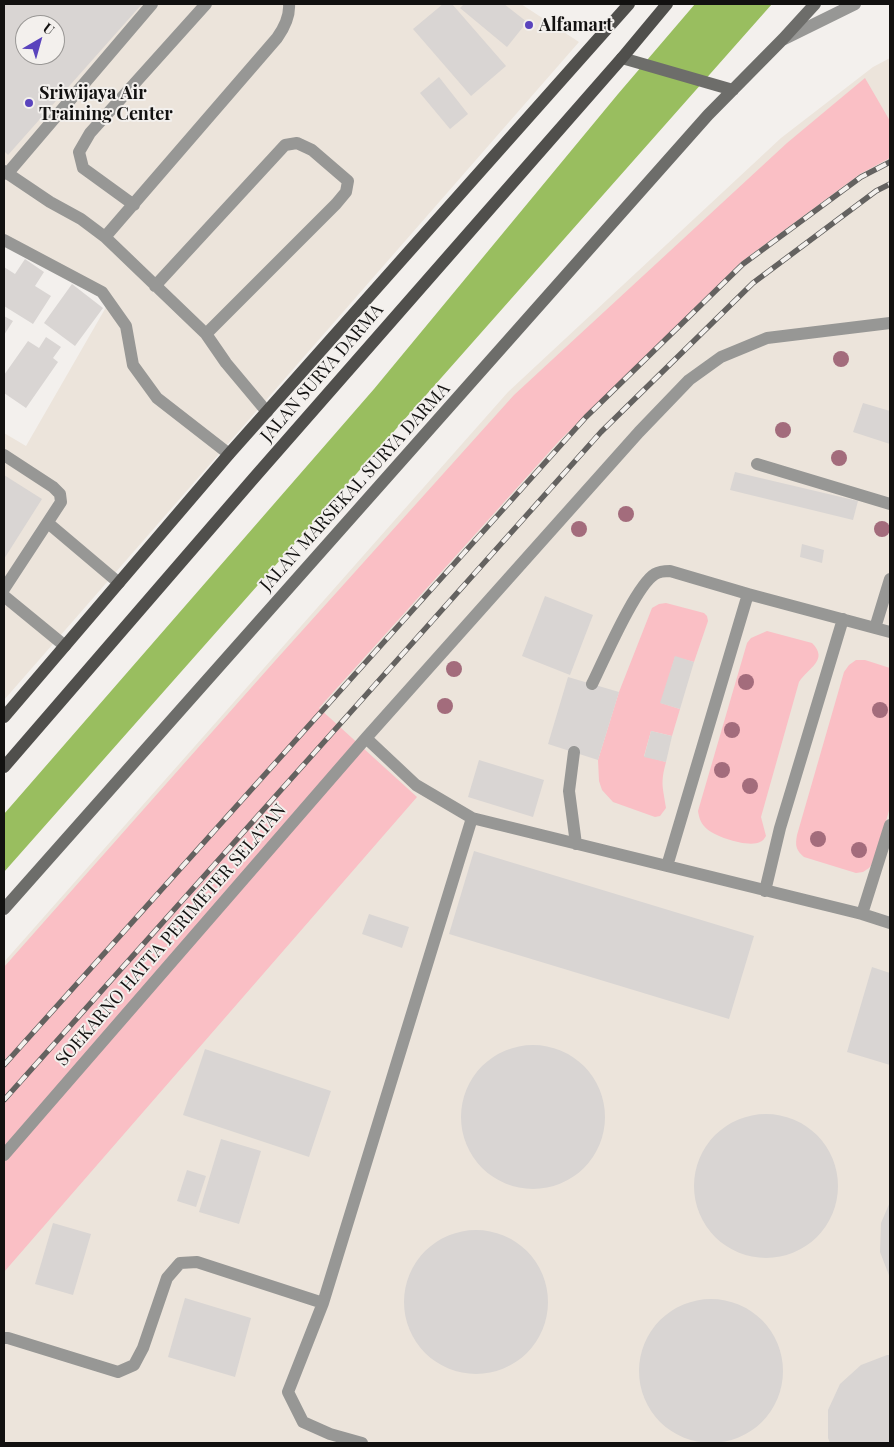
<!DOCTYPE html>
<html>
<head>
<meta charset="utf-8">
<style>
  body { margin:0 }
  #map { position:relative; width:894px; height:1447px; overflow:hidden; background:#f3f0ed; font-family:"Playfair Display",serif }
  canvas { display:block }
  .frame { position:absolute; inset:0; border:5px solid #121110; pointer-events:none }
  .north { position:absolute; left:15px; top:15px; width:50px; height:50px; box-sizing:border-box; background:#f3f0ed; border:1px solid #999795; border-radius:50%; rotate:38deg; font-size:14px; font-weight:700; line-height:20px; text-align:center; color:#121110 }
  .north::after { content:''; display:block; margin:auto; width:18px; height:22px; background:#5a44bd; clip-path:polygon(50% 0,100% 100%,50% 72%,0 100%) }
</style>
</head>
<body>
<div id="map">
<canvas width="894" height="1447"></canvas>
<div class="frame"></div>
<div class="north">U</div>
</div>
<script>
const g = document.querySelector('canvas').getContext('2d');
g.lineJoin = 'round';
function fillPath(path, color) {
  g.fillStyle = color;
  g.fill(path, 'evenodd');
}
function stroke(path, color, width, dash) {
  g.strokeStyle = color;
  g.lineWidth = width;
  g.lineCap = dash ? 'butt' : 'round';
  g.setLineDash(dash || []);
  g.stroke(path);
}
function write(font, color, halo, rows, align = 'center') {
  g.font = font + ' "Playfair Display",serif';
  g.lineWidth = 4;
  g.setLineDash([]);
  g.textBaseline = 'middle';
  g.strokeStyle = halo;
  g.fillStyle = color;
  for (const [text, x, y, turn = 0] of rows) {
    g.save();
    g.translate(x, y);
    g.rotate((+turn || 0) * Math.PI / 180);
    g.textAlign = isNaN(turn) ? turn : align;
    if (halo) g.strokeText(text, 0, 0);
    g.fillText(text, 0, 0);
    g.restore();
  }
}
fillPath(new Path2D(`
  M4,4H521L579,42L4,700V433L26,446L109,302L4,244ZM25,25H55V55H25Z
  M890,58V1443H4V962L508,392L781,138L873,67Z`), '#ece4db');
fillPath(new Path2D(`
  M865,78L890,121V158L860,174L741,262L560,440L319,708L417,797L4,1272V967L274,662L514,395L787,143Z
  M666,603L704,613L707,616L708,621L694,662L675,657L661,703L680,709L672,736L651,731L644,756L666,762C660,784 663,787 666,808L660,816L655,817L613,802L602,790L599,781L598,760L619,692L652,608L659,604Z
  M767,631L812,643C829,660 809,667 799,682L761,817L766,836C764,839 763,841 760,842C749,848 716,837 707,829C701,824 699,818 698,811L747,643L751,638Z
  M856,660H865L890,668V807L875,860L869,868L863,872L856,873L804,857C796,850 795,846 797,835L844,672L849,665Z`), '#fabfc5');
fillPath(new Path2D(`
  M695,4H772L4,872V814L374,389L618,94Z`), '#99be5f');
fillPath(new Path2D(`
  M4,4H142L8,155L4,151ZM25,25H55V55H25Z
  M443,4H452L506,66L471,96L413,29Z
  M464,4H504L527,22L507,47L460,8Z
  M439,77L468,114L450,129L420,93Z
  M25,259L44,272L35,286L51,296L33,324L4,306V267L15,274Z
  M72,284L103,308L75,346L44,323Z
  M4,316L13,321L4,335Z
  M46,337L61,347L53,358L58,362L26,408L4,393V375L28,341L39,348Z
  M863,403L890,411V444L853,432Z
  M735,472L858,501L853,520L730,490Z
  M4,475L42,499L4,559Z
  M802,544L824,550L822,563L800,557Z
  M545,596L593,615L570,675L522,656Z
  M675,656L694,662L680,709L660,703Z
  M568,677L619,692L598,760L548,744Z
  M651,731L672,736L666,762L644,757Z
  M479,760L544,780L533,817L468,797Z
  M474,851L754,936L729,1019L449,934Z
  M369,914L409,927L402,948L362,934Z
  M872,967L890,973V1065L847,1052Z
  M461 1117a72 72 0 1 1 144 0a72 72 0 1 1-144 0Z
  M205,1049L331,1091L309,1157L183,1115Z
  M694 1186a72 72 0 1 1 144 0a72 72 0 1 1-144 0Z
  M221,1139L261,1151L239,1224L199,1212Z
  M187,1170L206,1176L196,1207L177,1201Z
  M890,1202V1278L880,1252L881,1223Z
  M53,1223L91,1234L73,1295L35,1284Z
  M404 1302a72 72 0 1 1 144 0a72 72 0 1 1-144 0Z
  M185,1298L251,1318L235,1377L168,1357Z
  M639 1371a72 72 0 1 1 144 0a72 72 0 1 1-144 0Z
  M887,1355H890V1443H830L828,1438V1410L840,1384L861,1365Z`), '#d9d5d3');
stroke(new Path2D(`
  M784,39L855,4
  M4,171L50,202L81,219L105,237L206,334L226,363L267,412
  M7,174L152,4
  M134,205L83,168L79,152L90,133L206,4
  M105,237L277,38C284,28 290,16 289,4
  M155,286L285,145L297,143L312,150L348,181L346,192L336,204L206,334
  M4,455L53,487L60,494L61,502L4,589
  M757,464L890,504
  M48,523L119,583
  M4,596L65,646
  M875,628L890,632
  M592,684C603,662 636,585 655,574C660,571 665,571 670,571L748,594L875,628L890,579
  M366,738L416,785L472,818L667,866L748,594
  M574,752L569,791L576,844
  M667,866L862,914L890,923
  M765,891L780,828L843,619
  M862,914L890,825
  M4,1155L366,738L639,432L689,380L721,357L767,338L890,323
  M323,1303L472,818
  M4,1338H8L118,1372L134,1365L143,1348L167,1278L180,1263L197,1262L323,1303L288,1392L303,1422L330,1434L362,1443`), '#979795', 12);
stroke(new Path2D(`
  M4,240L102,292L126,326L133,365L157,398L229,454`), '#979795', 12);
stroke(new Path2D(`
  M622,58L733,90
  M4,909L708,115L783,39L815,4`), '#6d6d6a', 12);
stroke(new Path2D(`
  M4,717L229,454L629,4
  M4,767L253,479L622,58L667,4`), '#504f4c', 12);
const rail = new Path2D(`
  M4,1065L586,417L743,264L861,177L890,162
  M4,1100L601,432L753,283L876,191L890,184`);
stroke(rail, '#646260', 5.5);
stroke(rail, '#f3f0ed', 4, [11]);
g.fillStyle = '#a36c7c';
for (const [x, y] of [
  [841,359],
  [783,430],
  [839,458],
  [626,514],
  [579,529],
  [882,529],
  [454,669],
  [746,682],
  [445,706],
  [880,710],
  [732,730],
  [722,770],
  [750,786],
  [818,839],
  [859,850]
]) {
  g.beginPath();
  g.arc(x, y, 8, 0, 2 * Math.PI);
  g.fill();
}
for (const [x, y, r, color] of [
  [529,25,5,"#5a44bd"],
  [29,103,5,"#5a44bd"]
]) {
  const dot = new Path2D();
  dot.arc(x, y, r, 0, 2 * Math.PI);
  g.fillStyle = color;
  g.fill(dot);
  stroke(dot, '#f3f0ed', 2);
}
write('bold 18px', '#121110', '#f3f0ed', [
  ["Alfamart",539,25],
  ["Sriwijaya Air",39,93],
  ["Training Center",39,114]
], 'left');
write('18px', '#121110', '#f3f0ed', [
  ["JALAN SURYA DARMA",322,373,-49],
  ["JALAN MARSEKAL SURYA DARMA",355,487,-48],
  ["SOEKARNO HATTA PERIMETER SELATAN",171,935,-49]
]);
</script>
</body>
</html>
